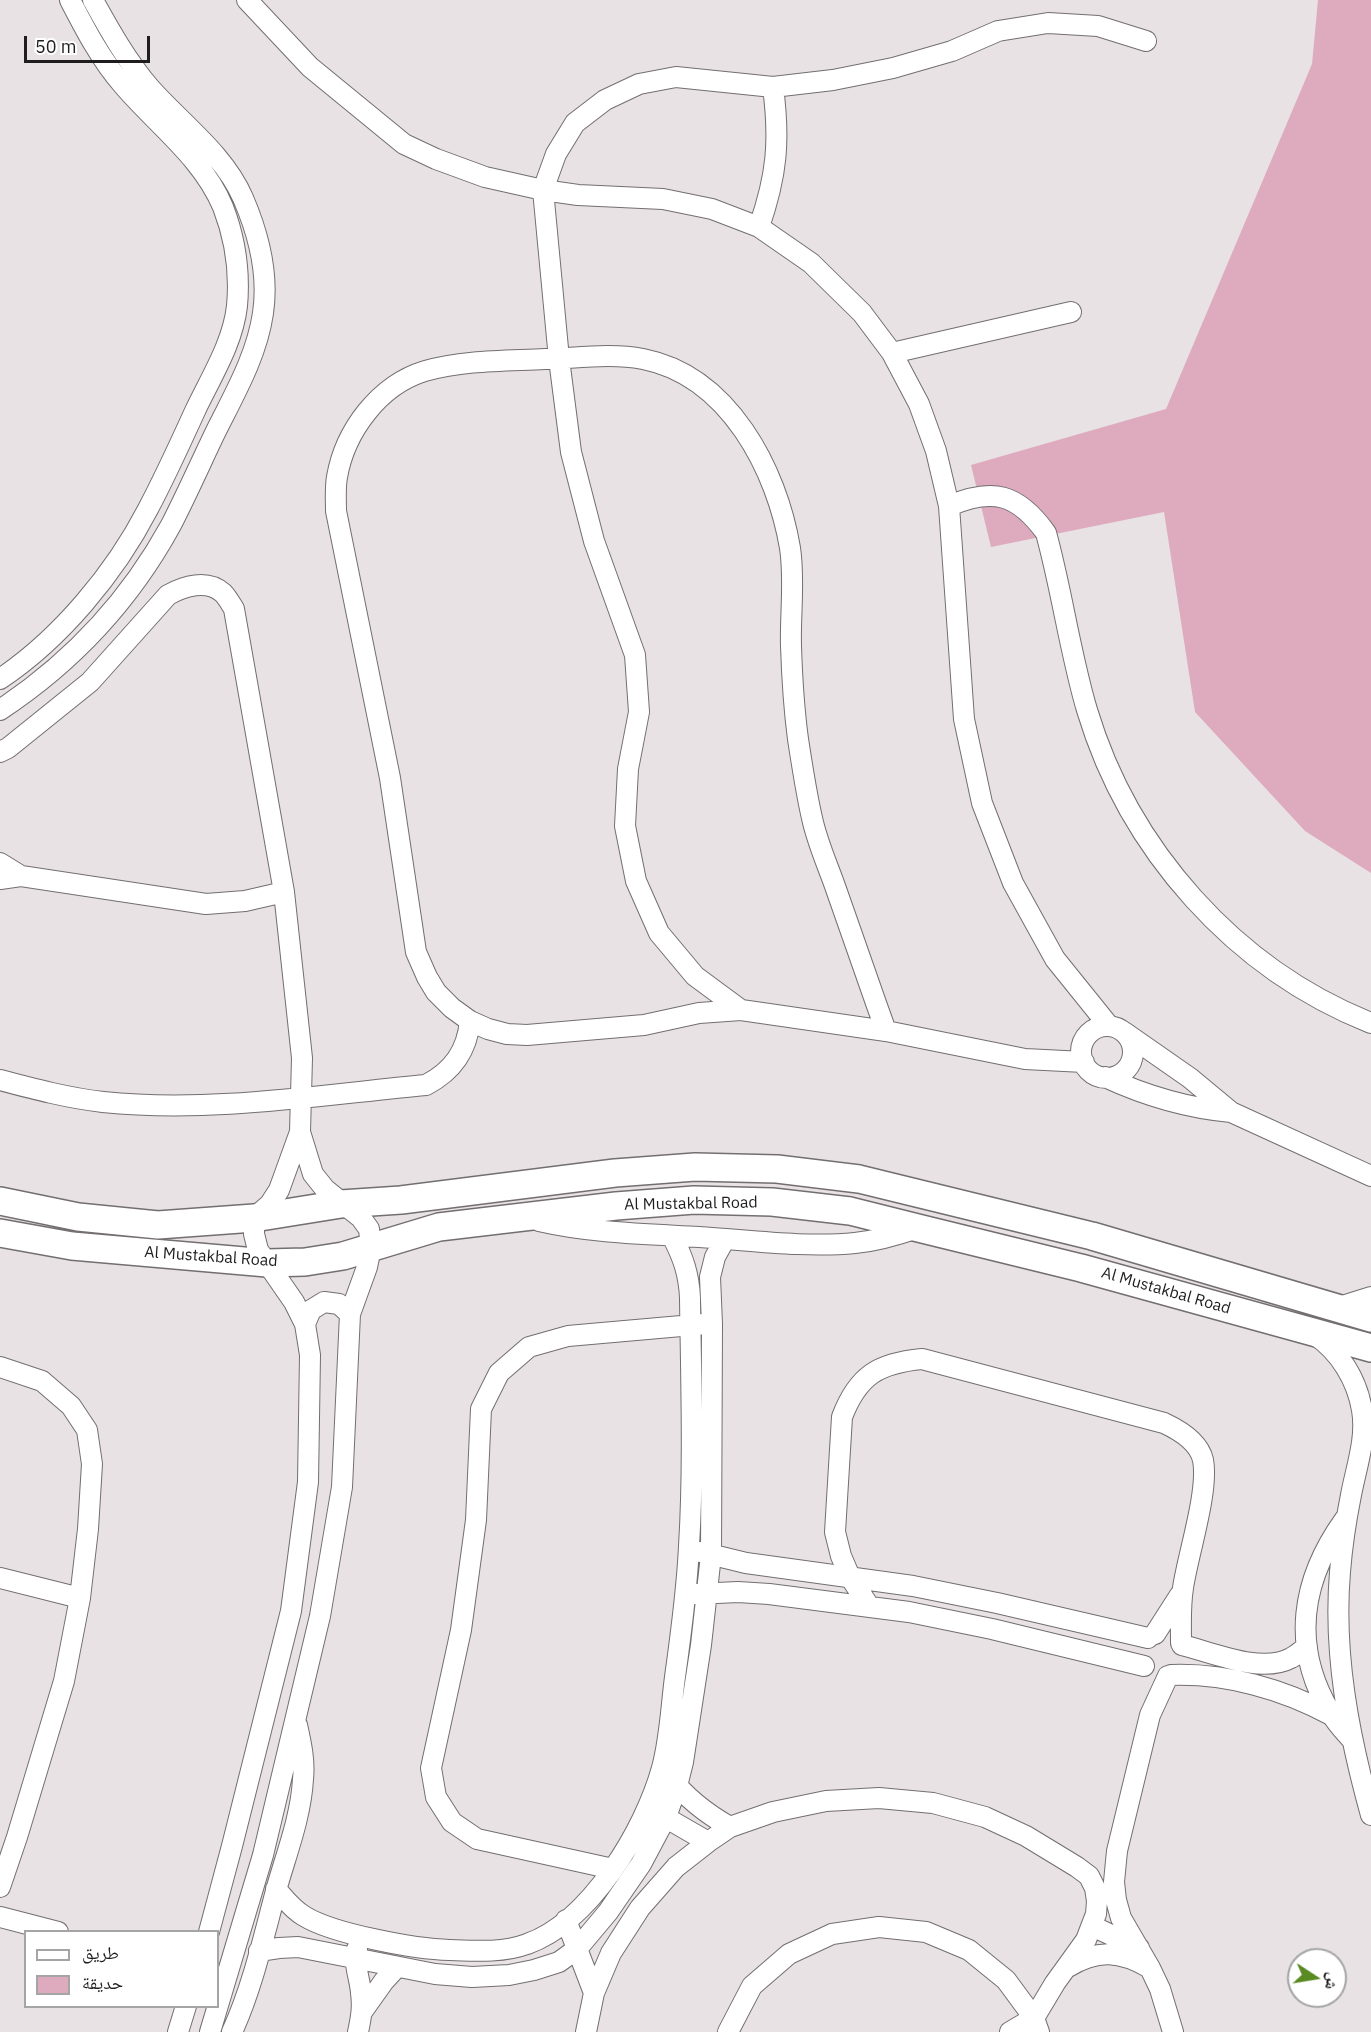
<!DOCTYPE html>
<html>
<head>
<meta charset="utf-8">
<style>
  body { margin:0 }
  #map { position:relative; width:1371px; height:2032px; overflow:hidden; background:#e8e2e4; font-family:"IBM Plex Sans","Noto Naskh Arabic",sans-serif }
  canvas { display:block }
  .legend { position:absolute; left:24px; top:1930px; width:195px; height:78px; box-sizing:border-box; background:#fff; border:2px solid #a5a5a5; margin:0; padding:8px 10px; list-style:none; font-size:18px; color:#1f1d1e }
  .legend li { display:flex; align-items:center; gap:12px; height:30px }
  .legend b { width:30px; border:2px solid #a5a5a5 }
  .north { position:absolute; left:1287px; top:1948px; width:60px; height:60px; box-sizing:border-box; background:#fff; border:2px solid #a5a5a5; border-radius:50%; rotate:102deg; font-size:16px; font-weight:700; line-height:24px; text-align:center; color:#1f1d1e }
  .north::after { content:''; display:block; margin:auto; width:21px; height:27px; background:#598b22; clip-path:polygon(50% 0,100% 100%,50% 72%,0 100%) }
  .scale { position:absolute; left:24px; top:36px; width:126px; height:27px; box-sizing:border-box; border:3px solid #1f1d1e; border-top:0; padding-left:8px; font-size:18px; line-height:21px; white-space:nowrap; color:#1f1d1e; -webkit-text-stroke:4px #fff; paint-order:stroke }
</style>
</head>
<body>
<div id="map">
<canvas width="1371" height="2032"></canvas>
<ul class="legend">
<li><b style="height:8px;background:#fff"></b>طريق</li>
<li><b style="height:16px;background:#deabbe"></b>حديقة</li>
</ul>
<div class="north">ش</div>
<div class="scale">50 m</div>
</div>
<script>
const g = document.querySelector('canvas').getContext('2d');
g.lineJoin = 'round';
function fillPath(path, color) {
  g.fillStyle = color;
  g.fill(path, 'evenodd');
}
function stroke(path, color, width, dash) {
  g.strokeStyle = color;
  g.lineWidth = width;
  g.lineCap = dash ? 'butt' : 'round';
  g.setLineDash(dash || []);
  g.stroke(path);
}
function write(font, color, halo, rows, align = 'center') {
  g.font = font + ' "IBM Plex Sans",sans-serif';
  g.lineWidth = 4.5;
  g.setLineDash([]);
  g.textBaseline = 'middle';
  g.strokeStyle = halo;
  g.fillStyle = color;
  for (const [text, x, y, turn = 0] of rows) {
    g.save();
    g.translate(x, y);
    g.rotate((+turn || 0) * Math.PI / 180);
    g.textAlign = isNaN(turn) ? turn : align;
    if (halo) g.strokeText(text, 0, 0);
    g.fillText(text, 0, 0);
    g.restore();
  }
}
fillPath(new Path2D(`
  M1318,0H1371V873L1305,831L1195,712L1164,512L991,547L971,465L1166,409L1312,64Z`), '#deabbe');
const minor = new Path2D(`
  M247,0L310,67L404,144L436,159L485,177L543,190L578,195L663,199L712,209L759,227L811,263L862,313L892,353L919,404L936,451L949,506L964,719L982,803L1013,883L1055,959L1109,1026
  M759,227C777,175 780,141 773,87
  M892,353L1071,312
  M949,506C993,487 1018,494 1046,533C1062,591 1070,653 1087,710C1129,850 1235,969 1371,1023
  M0,679C60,639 115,573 148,509C165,477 180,444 195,411C211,377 233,343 237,306C240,273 235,238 223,207C202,157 157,125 123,85C101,60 85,29 70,0
  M0,710C71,663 130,600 171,525C187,494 201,462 216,431C235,393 257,355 263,313C269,273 259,235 243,198C224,154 181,123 150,88C127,61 110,31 93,0
  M0,752L8,748L90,682L168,595C184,586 207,579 223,593C227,597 231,604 234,609L284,892L302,1058L300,1132L279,1190L270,1204L254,1218V1234L258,1250L294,1302L305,1324L310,1355L308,1482L291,1611L232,1846L209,1932
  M0,863L21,876
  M0,879L21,876L206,904L245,901L284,892
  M741,1010L695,976L659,933L636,881L625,826L628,769L639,712L635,655L594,541L571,452L559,359L543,190L556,154L575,123L605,100L639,84L676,77L773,87L833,80L893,68L952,51L998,31L1048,23L1098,26L1146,41
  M1081 1052a26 26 0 1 1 52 0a26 26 0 1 1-52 0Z
  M886,1031C869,984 853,937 836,889C828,866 817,842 812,818C806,792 802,765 798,739C794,709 792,677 791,646C790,614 795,581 790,548C777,470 729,376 643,359C612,353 577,358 545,359C505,361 464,360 425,371C379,385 345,431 337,477C335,488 336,500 336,511L390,778L416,952L427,977L436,992L452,1008L470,1021L488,1029L507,1034L527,1035L644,1025L699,1013L741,1010L886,1031L1025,1059L1084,1062
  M1124,1032L1190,1078L1231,1112L1371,1176
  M1105,1077C1146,1096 1186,1108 1231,1112
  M0,1080C34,1089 68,1098 103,1102C210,1113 319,1095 426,1085C453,1071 467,1051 470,1021
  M539,1221C591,1233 645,1234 699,1237C748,1240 805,1248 855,1243C876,1241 897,1235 917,1228
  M1336,1308L1371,1297
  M305,1324L311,1310L324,1302L339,1304L350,1314
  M1315,1335C1340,1352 1357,1380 1362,1410C1367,1438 1356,1468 1351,1495C1346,1520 1342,1546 1340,1572C1333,1654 1349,1736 1371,1815
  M0,1367L42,1381L71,1406L87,1430L92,1464L88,1529L80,1598L64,1681L17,1837L0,1887
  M1345,1519C1301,1580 1291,1646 1330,1712C1336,1723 1345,1732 1353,1741
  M701,1552L746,1563L913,1586L997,1603L1148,1638
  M0,1578L80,1598
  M696,1594L738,1592L769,1594L909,1612L992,1629L1144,1666
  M869,1606L850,1577L841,1556L835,1532L842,1417C858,1375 879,1363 922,1359L1164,1423C1179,1430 1199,1442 1203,1460C1209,1491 1188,1554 1183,1588C1180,1606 1181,1625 1181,1643
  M1155,1634L1180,1595
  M1182,1645C1214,1653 1261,1674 1291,1658C1297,1655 1302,1650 1307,1647
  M1171,1675C1226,1673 1283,1689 1331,1715
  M1168,1676L1150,1715L1117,1851L1114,1882L1116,1900L1121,1918L1150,1968L1160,1989L1173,2032
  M670,1777C686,1798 707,1814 730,1827
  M656,1812L708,1842
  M613,1869L477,1839L452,1822L436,1797L431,1768L461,1630L476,1520L481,1409L499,1373L529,1347L568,1336L704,1324
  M276,1889C285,1899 292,1909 304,1916C333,1934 415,1949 450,1950C475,1951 503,1953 527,1944C590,1922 645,1830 662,1768C670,1739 671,1707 675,1677C681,1634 687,1590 689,1546C694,1464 691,1381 690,1298C689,1274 683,1257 672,1236
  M0,1917L58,1932
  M566,1920L594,1993
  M1092,1926L1139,1948
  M357,1949C353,1964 360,1978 361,1993C363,2007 361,2018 358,2032
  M259,1951L279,1948L298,1947L435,1974L472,1977L509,1975L534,1970L559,1962L577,1949L608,1912L641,1864L666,1817L677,1786L683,1762L701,1645L711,1555L712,1324L710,1277L715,1257L725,1239
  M1068,1967C1098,1949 1120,1951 1150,1968
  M362,2012L384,1981L397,1967
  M178,2032L186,2006
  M210,2032L263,1855L320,1616L342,1487L350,1314L367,1267L371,1248L369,1229L361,1218L325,1189L313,1174L300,1132
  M232,2032C253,1986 264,1935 277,1887C287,1852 301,1816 303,1779C305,1761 301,1743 297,1725
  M586,2032L594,1993L611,1953L640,1908L676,1867L708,1842L730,1827L773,1812L826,1801L879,1798L933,1803L985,1817L1026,1836L1077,1867L1089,1876L1095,1888L1097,1901L1096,1914L1086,1940L1055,1983L1034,2018L1010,2032
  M728,2032L752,1986L789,1954L832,1934L879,1927L926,1932L969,1950L1006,1980L1034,2018L1039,2032`);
const secondary = new Path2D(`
  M0,1201L78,1217L158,1225L254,1218L341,1204L401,1200L615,1173L695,1167L777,1169L859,1179L1092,1236L1371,1318
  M0,1233L72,1246L267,1263L305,1262L343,1256L439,1227L616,1206L694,1200L772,1202L850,1211L918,1228L1081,1268L1371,1348`);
stroke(minor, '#736e70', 22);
stroke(secondary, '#736e70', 30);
stroke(minor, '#fff', 20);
stroke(secondary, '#fff', 27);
write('16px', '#1f1d1e', '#fff', [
  ["Al Mustakbal Road",691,1204,-1],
  ["Al Mustakbal Road",211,1257,4],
  ["Al Mustakbal Road",1166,1291,16]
]);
</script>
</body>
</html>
